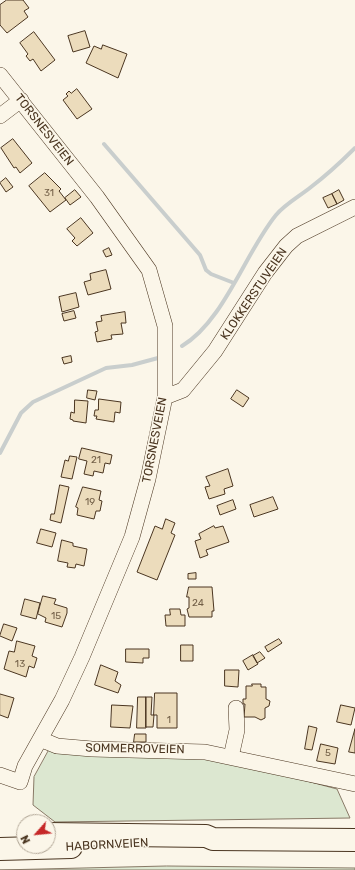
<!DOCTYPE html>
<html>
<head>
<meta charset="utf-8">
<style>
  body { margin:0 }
  #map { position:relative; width:355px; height:870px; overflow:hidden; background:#fbf6e9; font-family:Rubik,sans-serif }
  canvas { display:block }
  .north { position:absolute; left:16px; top:814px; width:40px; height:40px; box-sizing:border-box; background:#fbf6e9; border:1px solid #b4a999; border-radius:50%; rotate:243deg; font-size:11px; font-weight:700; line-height:16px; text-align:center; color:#4a3520 }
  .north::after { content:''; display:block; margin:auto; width:14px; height:18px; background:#c62828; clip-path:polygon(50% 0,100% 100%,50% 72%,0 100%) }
</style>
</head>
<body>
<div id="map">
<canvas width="355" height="870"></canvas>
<div class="north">N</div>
</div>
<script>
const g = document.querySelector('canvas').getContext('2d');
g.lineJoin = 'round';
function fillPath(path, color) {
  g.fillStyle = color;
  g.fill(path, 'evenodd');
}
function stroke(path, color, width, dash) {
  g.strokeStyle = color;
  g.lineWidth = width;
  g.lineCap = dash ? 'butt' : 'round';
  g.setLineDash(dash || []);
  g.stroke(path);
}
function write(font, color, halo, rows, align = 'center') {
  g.font = font + ' Rubik,sans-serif';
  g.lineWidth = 3;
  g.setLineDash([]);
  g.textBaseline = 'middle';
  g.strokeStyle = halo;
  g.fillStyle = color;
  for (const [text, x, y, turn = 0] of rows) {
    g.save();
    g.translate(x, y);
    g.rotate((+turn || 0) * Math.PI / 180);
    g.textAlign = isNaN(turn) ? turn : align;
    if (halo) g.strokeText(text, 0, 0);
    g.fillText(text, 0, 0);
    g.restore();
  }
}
const green = new Path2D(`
  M49,750L216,757L337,789L350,818L55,822L33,805L34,777Z
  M167,866L355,868V870H0Z`);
fillPath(green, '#dce7d0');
stroke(green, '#887966', 1);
stroke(new Path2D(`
  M104,144L200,255L206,270L211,274L234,283
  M182,346C224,321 245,253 276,215C285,204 300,196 311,187C327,175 341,162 355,148
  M0,453L21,413L33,402L106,368L132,365L158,358`), '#c9cecd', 4);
const building = new Path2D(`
  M7,0H23L29,8L24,11L28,17L7,33L0,25V5Z
  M85,31L90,47L73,52L68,36Z
  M34,32L55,60L41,71L33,59L30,61L26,56L28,54L20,43Z
  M103,45L127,54L118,78L86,63L94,46L101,49Z
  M77,89L92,109L77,119L63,100L68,96L66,94L69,91L71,93Z
  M13,139L32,163L20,173L16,167L14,168L1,148Z
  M45,173L61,189L59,191L66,200L50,212L29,186Z
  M6,178L13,187L6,192L0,183Z
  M75,190L81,197L70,205L65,198Z
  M339,190L344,200L337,204L332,194Z
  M332,194L337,204L328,208L323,198Z
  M81,218L93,233L77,246L72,241L75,238L67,229Z
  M109,248L112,255L106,257L103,251Z
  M106,270L111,289L88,295L84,282L91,280L90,274Z
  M76,293L79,307L62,312L59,297Z
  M74,311L76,318L64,321L62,314Z
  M125,312L126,323H121L123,334L111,335L112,339L97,342L95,332L98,331L96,322L102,321L101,316Z
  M71,356L72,362L64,364L62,358Z
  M88,390L97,391L95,400L87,398Z
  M237,390L249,398L243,407L231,399Z
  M99,399L121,402L120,413L115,412L114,422L96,419L97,416H94L95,410H98Z
  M75,400L88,401L86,423L73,421V420L70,419L71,412L74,413Z
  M82,448L112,455L110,464L105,463L103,473L94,471L93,476L84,474L87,461L79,459Z
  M70,456L77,457L72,479L61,477L65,460L68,461Z
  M228,469L233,486L224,489L225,494L209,499L205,487L210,486L206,477Z
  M60,485L69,487L61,523L50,520L51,514H54Z
  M83,487L101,491L99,500L102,501L100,511H96L94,519L77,515L78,508L76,507Z
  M273,497L278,509L254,517L250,505Z
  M233,500L236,509L220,515L217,506Z
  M166,519L175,523L171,533L175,535L157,580L137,572L155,526L162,529Z
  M214,526L215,528L223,526L229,542L206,550L208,555L200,558L195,541L201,539L199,534Z
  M41,529L56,533L52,547L37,543Z
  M62,540L73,543V546L87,549L84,566L76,564L75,568L67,567L68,563L58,561Z
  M196,573V579H188V574Z
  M189,587H212L214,611H212V617H189L187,609L189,608V597H187Z
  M43,596L56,599L54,604L67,608V613L62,627L45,622L46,618L38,614Z
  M25,599L40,603L36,619L21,615Z
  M170,609H180L181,615H185V626H166L165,615H170Z
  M4,624L17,628L12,641L0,636Z
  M279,639L282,643L268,652L265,647Z
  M17,641L35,646L32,656L37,658L34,668L29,666L26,677L4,669L9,651L14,652Z
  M181,645H193V661H181Z
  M126,649H149V658H143V663L126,662Z
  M260,652L265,658L257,663L253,656Z
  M253,655L258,664L248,670L243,661Z
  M101,665L118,672L115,681L121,685L118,693L95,685Z
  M225,670H239L238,687L225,686Z
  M252,684H261V687H266V699L270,701L269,706L265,708V718L261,720L255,717H244L245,704H243V699H246V686H252Z
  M155,693H177V728H157V715H154Z
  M0,694L14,698L8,718L0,715Z
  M138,697H146V728H137Z
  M146,697H152L151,715H154L153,727H146Z
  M112,705L133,706L130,728L111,727Z
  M341,705L355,708L351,725L337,722Z
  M309,726L317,728L312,750L305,749Z
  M355,729V753L349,752Z
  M135,734H146V742H134Z
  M321,744L338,748L335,764L317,761Z`);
fillPath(building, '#ecdcbc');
stroke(building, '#4a3520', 1);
const minor = new Path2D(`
  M0,75L97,197L149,270L165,326V397L148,479L132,537L82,657L62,700L25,766L20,782L0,775
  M0,116L21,100
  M165,397L183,390L215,351L265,273L286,246L297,236L355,207
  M40,739L57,746L92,749L205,752L355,784
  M231,757L237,730L236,708`);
const highway = new Path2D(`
  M48,834L206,836L213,839L355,840
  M0,849L71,847`);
stroke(minor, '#4a3520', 16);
stroke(highway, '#4a3520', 24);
stroke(minor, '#fbf6e9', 15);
stroke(highway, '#fbf6e9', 22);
write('10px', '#725f47', null, [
  ["31",49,193],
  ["21",96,460],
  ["19",90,502],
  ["24",198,603],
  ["15",56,616],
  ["13",20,664],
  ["1",169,720],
  ["5",328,753]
]);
write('12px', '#4a3520', '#fbf6e9', [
  ["TORSNESVEIEN",44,130,52],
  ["KLOKKERSTUVEIEN",254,294,-56],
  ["TORSNESVEIEN",155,440,-79],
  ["SOMMERROVEIEN",135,749,1],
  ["HABORNVEIEN",107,845,-3]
]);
</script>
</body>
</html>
